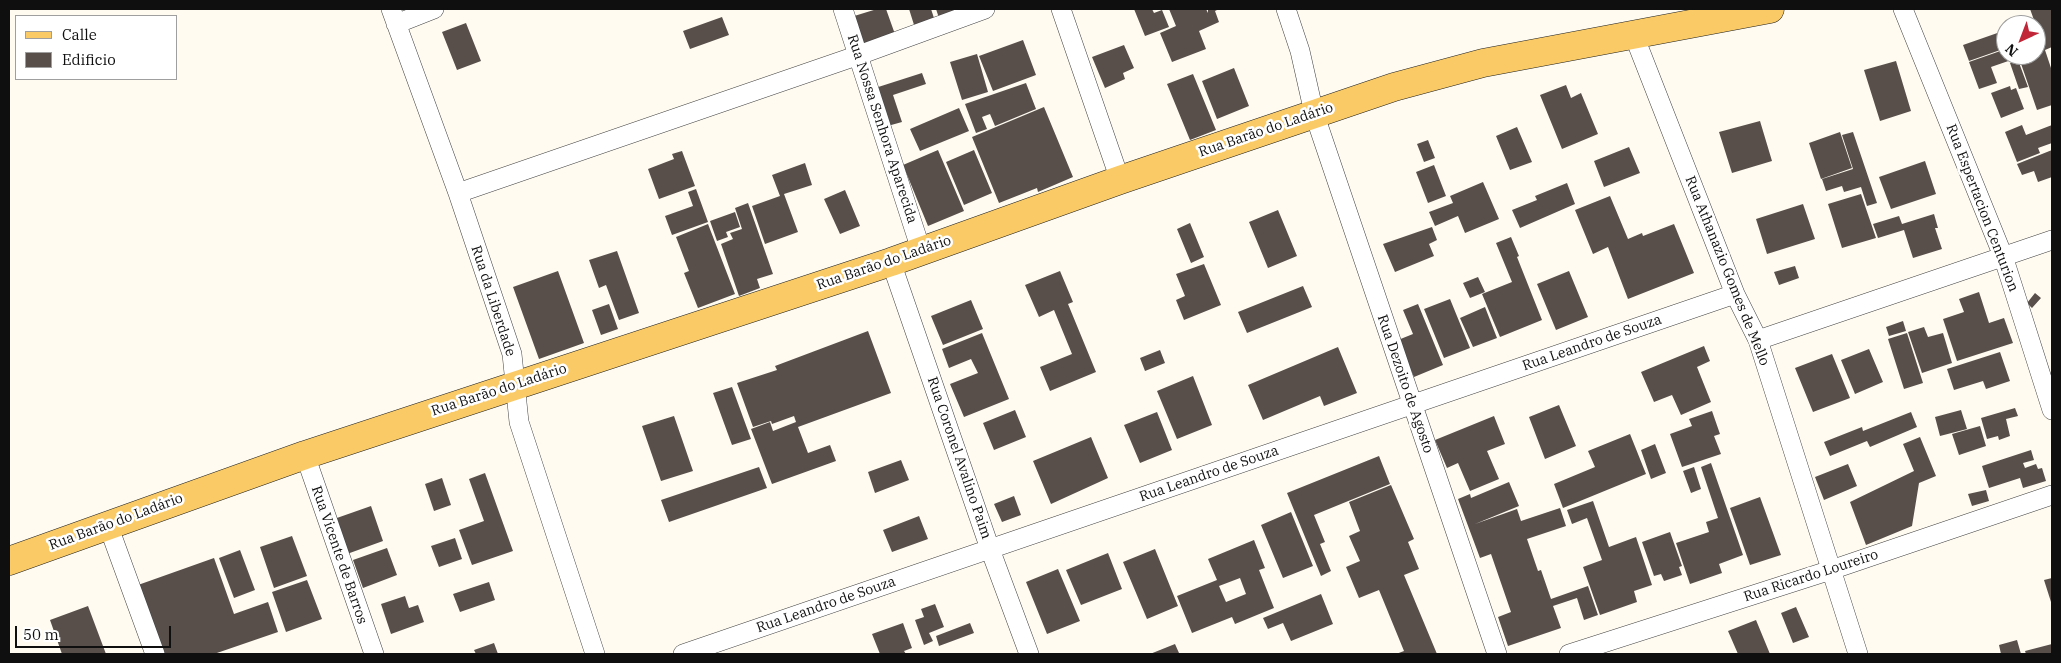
<!DOCTYPE html>
<html>
<head>
<meta charset="utf-8">
<style>
  body { margin:0 }
  #map { position:relative; width:2061px; height:663px; overflow:hidden; background:#fffbf1; font-family:"IBM Plex Serif",serif }
  canvas { display:block }
  .frame { position:absolute; inset:0; border:10px solid #0f0f0f; pointer-events:none }
  .legend { position:absolute; left:15px; top:15px; width:162px; height:65px; box-sizing:border-box; background:#fff; border:1px solid #9f9f9f; margin:0; padding:6px 9px; list-style:none; font-size:15px; color:#0f0f0f }
  .legend li { display:flex; align-items:center; gap:10px; height:25px }
  .legend b { width:25px; border:1px solid #9f9f9f }
  .north { position:absolute; left:1996px; top:15px; width:50px; height:50px; box-sizing:border-box; background:#fff; border:1px solid #9f9f9f; border-radius:50%; rotate:223deg; font-size:14px; font-weight:700; line-height:20px; text-align:center; color:#0f0f0f }
  .north::after { content:''; display:block; margin:auto; width:18px; height:22px; background:#c12538; clip-path:polygon(50% 0,100% 100%,50% 72%,0 100%) }
  .scale { position:absolute; left:15px; top:626px; width:156px; height:22px; box-sizing:border-box; border:2px solid #0f0f0f; border-top:0; padding-left:6px; font-size:15px; line-height:18px; white-space:nowrap; color:#0f0f0f; -webkit-text-stroke:4px #fff; paint-order:stroke }
</style>
</head>
<body>
<div id="map">
<canvas width="2061" height="663"></canvas>
<div class="frame"></div>
<ul class="legend">
<li><b style="height:6px;background:#f9ca66"></b>Calle</li>
<li><b style="height:14px;background:#584f4b"></b>Edificio</li>
</ul>
<div class="north">N</div>
<div class="scale">50 m</div>
</div>
<script>
const g = document.querySelector('canvas').getContext('2d');
g.lineJoin = 'round';
function fillPath(path, color) {
  g.fillStyle = color;
  g.fill(path, 'evenodd');
}
function stroke(path, color, width, dash) {
  g.strokeStyle = color;
  g.lineWidth = width;
  g.lineCap = dash ? 'butt' : 'round';
  g.setLineDash(dash || []);
  g.stroke(path);
}
function write(font, color, halo, rows, align = 'center') {
  g.font = font + ' "IBM Plex Serif",serif';
  g.lineWidth = 5;
  g.setLineDash([]);
  g.textBaseline = 'middle';
  g.strokeStyle = halo;
  g.fillStyle = color;
  for (const [text, x, y, turn = 0] of rows) {
    g.save();
    g.translate(x, y);
    g.rotate((+turn || 0) * Math.PI / 180);
    g.textAlign = isNaN(turn) ? turn : align;
    if (halo) g.strokeText(text, 0, 0);
    g.fillText(text, 0, 0);
    g.restore();
  }
}
fillPath(new Path2D(`
  M877,9H886L896,37L862,48L851,17Z
  M909,9H931L935,21L915,28Z
  M936,9H968L939,18Z
  M1134,9H1152L1154,13L1162,10L1169,27L1145,36Z
  M1169,9H1206L1208,13V9H1219L1215,11L1219,22L1199,31L1206,49L1172,62L1160,33L1176,26Z
  M2030,9H2052V47L2045,50L2052,71V105L2037,110L2018,55H2036V25H2021L2034,20Z
  M722,17L729,35L690,49L683,31Z
  M466,23L481,61L457,70L442,32Z
  M2006,30V48L1969,61L1963,45Z
  M1023,40L1036,75L993,91L979,56Z
  M1124,45L1134,68L1123,73L1125,79L1105,88L1092,57Z
  M2006,49V55H2016L2017,58L1991,67L1997,83L1979,89L1969,62Z
  M977,54L988,92L962,100L950,62Z
  M2018,60L2028,87L2019,89L2010,63Z
  M1896,61L1911,111L1880,121L1864,70Z
  M1234,68L1249,106L1217,119L1202,81Z
  M922,73L926,84L893,95L902,122L884,127L872,89Z
  M1193,74L1216,130L1190,140L1167,84Z
  M1026,83L1036,109L995,126L990,114L982,117L987,129L976,133L965,104Z
  M1566,85L1571,98L1581,93L1598,134L1562,149L1540,95Z
  M2010,86L2011,90L2016,88L2024,109L2001,118L1991,93Z
  M1044,107L1073,177L1038,192L1037,188L999,203L972,137Z
  M959,108L969,131L920,151L910,129Z
  M1760,121L1772,161L1732,173L1719,132Z
  M2022,125L2026,135L2052,125V143L2038,148L2040,153L2017,162L2005,132Z
  M1517,127L1532,162L1510,170L1496,136Z
  M1840,132L1852,168L1821,179L1809,143Z
  M1853,132L1877,203L1867,206L1861,187L1844,192L1842,186L1826,191L1822,179L1853,169L1842,135Z
  M1428,140L1435,158L1424,162L1417,144Z
  M1629,147L1640,173L1604,187L1594,161Z
  M938,150L964,211L928,226L903,165Z
  M974,150L992,193L964,205L946,162Z
  M2052,150V177L2038,182L2034,171L2022,175L2017,164Z
  M682,151L695,186L659,199L648,169L674,159L672,154Z
  M1925,161L1936,194L1891,209L1879,177Z
  M805,163L812,185L784,194L798,232L765,244L752,206L780,196L772,175Z
  M1434,165L1446,196L1428,203L1416,172Z
  M1483,182L1499,219L1465,233L1458,216L1435,226L1429,212L1453,203L1450,196Z
  M1567,183L1575,204L1520,228L1512,210L1537,200L1535,196Z
  M696,189L708,222L672,235L665,216L693,206L688,192Z
  M845,190L860,226L840,234L824,199Z
  M1861,194L1876,238L1842,248L1828,204Z
  M1610,196L1628,239L1642,233L1643,236L1674,224L1694,273L1628,299L1608,247L1593,254L1575,210Z
  M748,203L773,274L757,279L760,288L739,296L721,244L733,239L730,233L742,229L735,208Z
  M1803,204L1815,239L1767,254L1756,219Z
  M1278,210L1297,256L1268,268L1249,222Z
  M735,212L740,227L726,232L728,237L717,241L710,221Z
  M1934,214L1938,228H1935L1942,249L1913,258L1904,230L1878,238L1873,224L1899,216L1902,224Z
  M1190,223L1204,257L1191,263L1177,229Z
  M708,224L735,294L698,308L684,273L689,271L676,237Z
  M1432,227L1437,240L1429,244L1434,256L1395,272L1383,244Z
  M1511,237L1519,256L1517,257L1542,320L1500,337L1482,294L1512,282L1496,243Z
  M617,251L639,313L619,320L606,285L599,288L589,260Z
  M1204,264L1221,305L1184,320L1176,300L1185,296L1176,274Z
  M1795,266L1799,278L1779,285L1774,272Z
  M558,271L584,343L539,359L513,287Z
  M1060,271L1073,302L1068,304L1096,372L1050,391L1040,367L1072,354L1054,310L1039,317L1025,285Z
  M1569,271L1588,317L1556,330L1537,284Z
  M1478,277L1485,292L1470,298L1463,283Z
  M1303,286L1312,307L1247,333L1238,312Z
  M1979,292L1989,323L2004,318L2013,343L1957,361L1943,319L1964,312L1959,299Z
  M2035,293L2041,298L2032,308L2027,303Z
  M1450,299L1470,348L1444,358L1424,309Z
  M971,300L983,329L943,345L931,316Z
  M609,304L618,329L601,335L592,310Z
  M1418,304L1443,365L1414,377L1398,340L1413,334L1403,310Z
  M1485,307L1497,338L1473,347L1460,318Z
  M1903,321L1906,331L1889,336L1886,327Z
  M1924,327L1928,337L1943,333L1952,363L1922,373L1908,332Z
  M868,331L891,393L798,427L808,453L830,445L836,461L772,484L751,429L770,422L773,431L796,422L794,416L772,424L771,421L753,427L737,383L777,370L775,366Z
  M982,333L1009,399L964,417L950,384L978,373L971,359L949,368L942,349Z
  M1907,333L1923,383L1904,389L1888,339Z
  M1704,346L1710,361L1697,367L1711,402L1681,415L1672,395L1654,402L1641,372Z
  M1338,347L1357,393L1324,406L1320,396L1263,420L1248,385Z
  M1869,349L1883,382L1855,394L1841,360Z
  M1160,350L1165,363L1145,371L1140,358Z
  M2000,352L2010,381L1986,389L1983,381L1954,390L1947,369Z
  M1832,354L1850,398L1813,412L1795,368Z
  M1193,376L1212,425L1177,439L1157,391Z
  M732,387L751,439L732,445L713,393Z
  M1559,405L1576,446L1545,459L1529,417Z
  M2015,408L2018,416L2006,419L2010,436L1999,440L1998,436L1987,439L1981,418Z
  M1015,410L1026,437L994,450L983,423Z
  M1961,410L1967,429L1940,436L1935,417Z
  M1712,411L1720,434L1714,436L1721,454L1682,467L1670,434L1692,426L1689,419Z
  M1157,412L1172,450L1140,463L1124,425Z
  M1911,412L1917,427L1870,447L1867,441L1830,456L1824,442L1862,427L1863,431Z
  M674,416L693,471L661,481L642,426Z
  M1494,416L1505,444L1487,451L1499,479L1470,491L1458,463L1447,468L1435,440Z
  M1980,426L1986,446L1959,455L1952,434Z
  M1630,434L1646,474L1563,508L1554,484L1595,467L1588,451Z
  M1091,437L1108,478L1051,504L1033,461Z
  M1920,437L1936,476L1919,483L1912,526L1866,545L1850,502L1914,471L1903,444Z
  M1655,444L1666,473L1651,479L1641,450Z
  M2031,450L2034,460L2023,463L2025,468L2036,464L2038,469L2042,468L2046,481L2023,488L2020,478L1989,488L1982,466Z
  M1379,456L1390,484L1314,515L1325,542L1320,544L1331,571L1321,576L1287,493Z
  M901,460L909,480L875,493L868,472Z
  M1711,463L1743,555L1719,564L1722,573L1690,584L1676,543L1709,532L1706,522L1718,518L1701,467Z
  M1848,464L1857,486L1824,500L1815,477Z
  M759,467L767,488L669,522L661,500Z
  M1694,467L1701,489L1691,493L1683,471Z
  M485,473L513,551L472,565L459,530L484,521L469,479Z
  M442,478L451,505L434,511L425,484Z
  M1509,482L1519,506L1475,524L1517,509L1521,521L1560,508L1566,526L1527,539L1538,571L1541,570L1551,599L1588,586L1598,615L1584,620L1577,598L1553,606L1561,628L1508,646L1498,617L1511,612L1491,554L1480,558L1458,499L1470,494L1471,498Z
  M1391,485L1414,539L1408,542L1419,569L1404,575L1437,654H1396L1404,651L1379,590L1359,598L1346,567L1360,561L1349,536L1360,531L1349,502Z
  M1986,490L1989,501L1972,506L1968,494Z
  M1014,496L1021,515L1002,522L994,504Z
  M1760,497L1781,555L1750,565L1730,508Z
  M1593,501L1609,547L1636,537L1652,585L1634,591L1637,602L1600,615L1583,567L1602,560L1587,518L1572,524L1567,510Z
  M371,506L383,541L347,554L334,519Z
  M1291,512L1313,566L1283,578L1261,525Z
  M919,516L928,539L892,552L883,530Z
  M1670,532L1682,566L1679,567L1682,575L1664,581L1661,574L1654,576L1642,542Z
  M292,536L307,576L274,588L260,547Z
  M455,538L462,559L439,567L431,546Z
  M1254,540L1265,568L1259,570L1274,608L1235,624L1232,617L1192,633L1177,596L1217,580L1208,559ZM1240,578L1246,594L1226,602L1219,586Z
  M387,548L397,575L363,588L353,560Z
  M1155,549L1178,606L1147,619L1123,562Z
  M240,550L255,590L234,598L219,558Z
  M1108,553L1122,589L1081,605L1066,570Z
  M214,558L234,614L268,602L278,632L214,654H163L138,585Z
  M1058,569L1080,621L1047,634L1026,582Z
  M2052,578V601L2051,602L2044,580Z
  M307,580L322,619L286,632L272,592Z
  M489,582L495,600L460,612L453,594Z
  M1321,594L1333,624L1291,641L1283,623L1268,629L1263,618Z
  M405,596L409,608L418,605L424,622L391,634L381,604Z
  M935,604L944,627L929,633L933,641L924,645L915,620L924,617L921,609Z
  M88,606L106,654H62L50,620Z
  M1796,607L1809,637L1793,643L1781,613Z
  M1756,620L1770,654H1738L1728,631Z
  M903,623L912,648L904,651L906,654H880L872,634Z
  M970,623L974,633L939,646L936,636Z
  M2017,640L2021,654H2001L1999,645Z
  M494,643L498,654H476L474,650Z
  M1175,644L1179,653L1177,654H1150Z
  M2052,644V654H2026L2025,651Z`), '#584f4b');
const street = new Path2D(`
  M391,9L458,193L512,354L519,422L595,654
  M843,9L921,250
  M1061,9L1120,180
  M1286,9L1300,51L1314,113L1497,654
  M1903,9L2003,256L2052,410
  M396,24L434,9
  M1633,33L1735,294L1758,340L1858,654
  M458,193L859,55L985,9
  M891,262L990,549L1029,654
  M1758,340L2052,240
  M305,455L374,654
  M108,525L155,654
  M683,654L1735,294
  M1569,654L1831,570L2052,495`);
const primary = new Path2D(`
  M9,561L305,455L891,262L1120,180L1394,87L1483,63L1770,9`);
stroke(street, '#424242', 20);
stroke(primary, '#202020', 29);
stroke(street, '#fff', 19);
stroke(primary, '#f9ca66', 28);
write('14px', '#0f0f0f', '#fff', [
  ["Rua Nossa Senhora Aparecida",882,129,72],
  ["Rua Barão do Ladário",1266,130,-19],
  ["Rua Espertacion Centurion",1982,208,69],
  ["Rua Barão do Ladário",884,263,-19],
  ["Rua Athanazio Gomes de Mello",1727,271,68],
  ["Rua da Liberdade",493,301,72],
  ["Rua Leandro de Souza",1592,343,-19],
  ["Rua Dezoito de Agosto",1405,384,71],
  ["Rua Barão do Ladário",499,390,-18],
  ["Rua Coronel Avalino Paim",959,458,71],
  ["Rua Leandro de Souza",1209,474,-19],
  ["Rua Barão do Ladário",116,522,-20],
  ["Rua Vicente de Barros",339,555,71],
  ["Rua Ricardo Loureiro",1811,576,-18],
  ["Rua Leandro de Souza",826,605,-19]
]);
</script>
</body>
</html>
